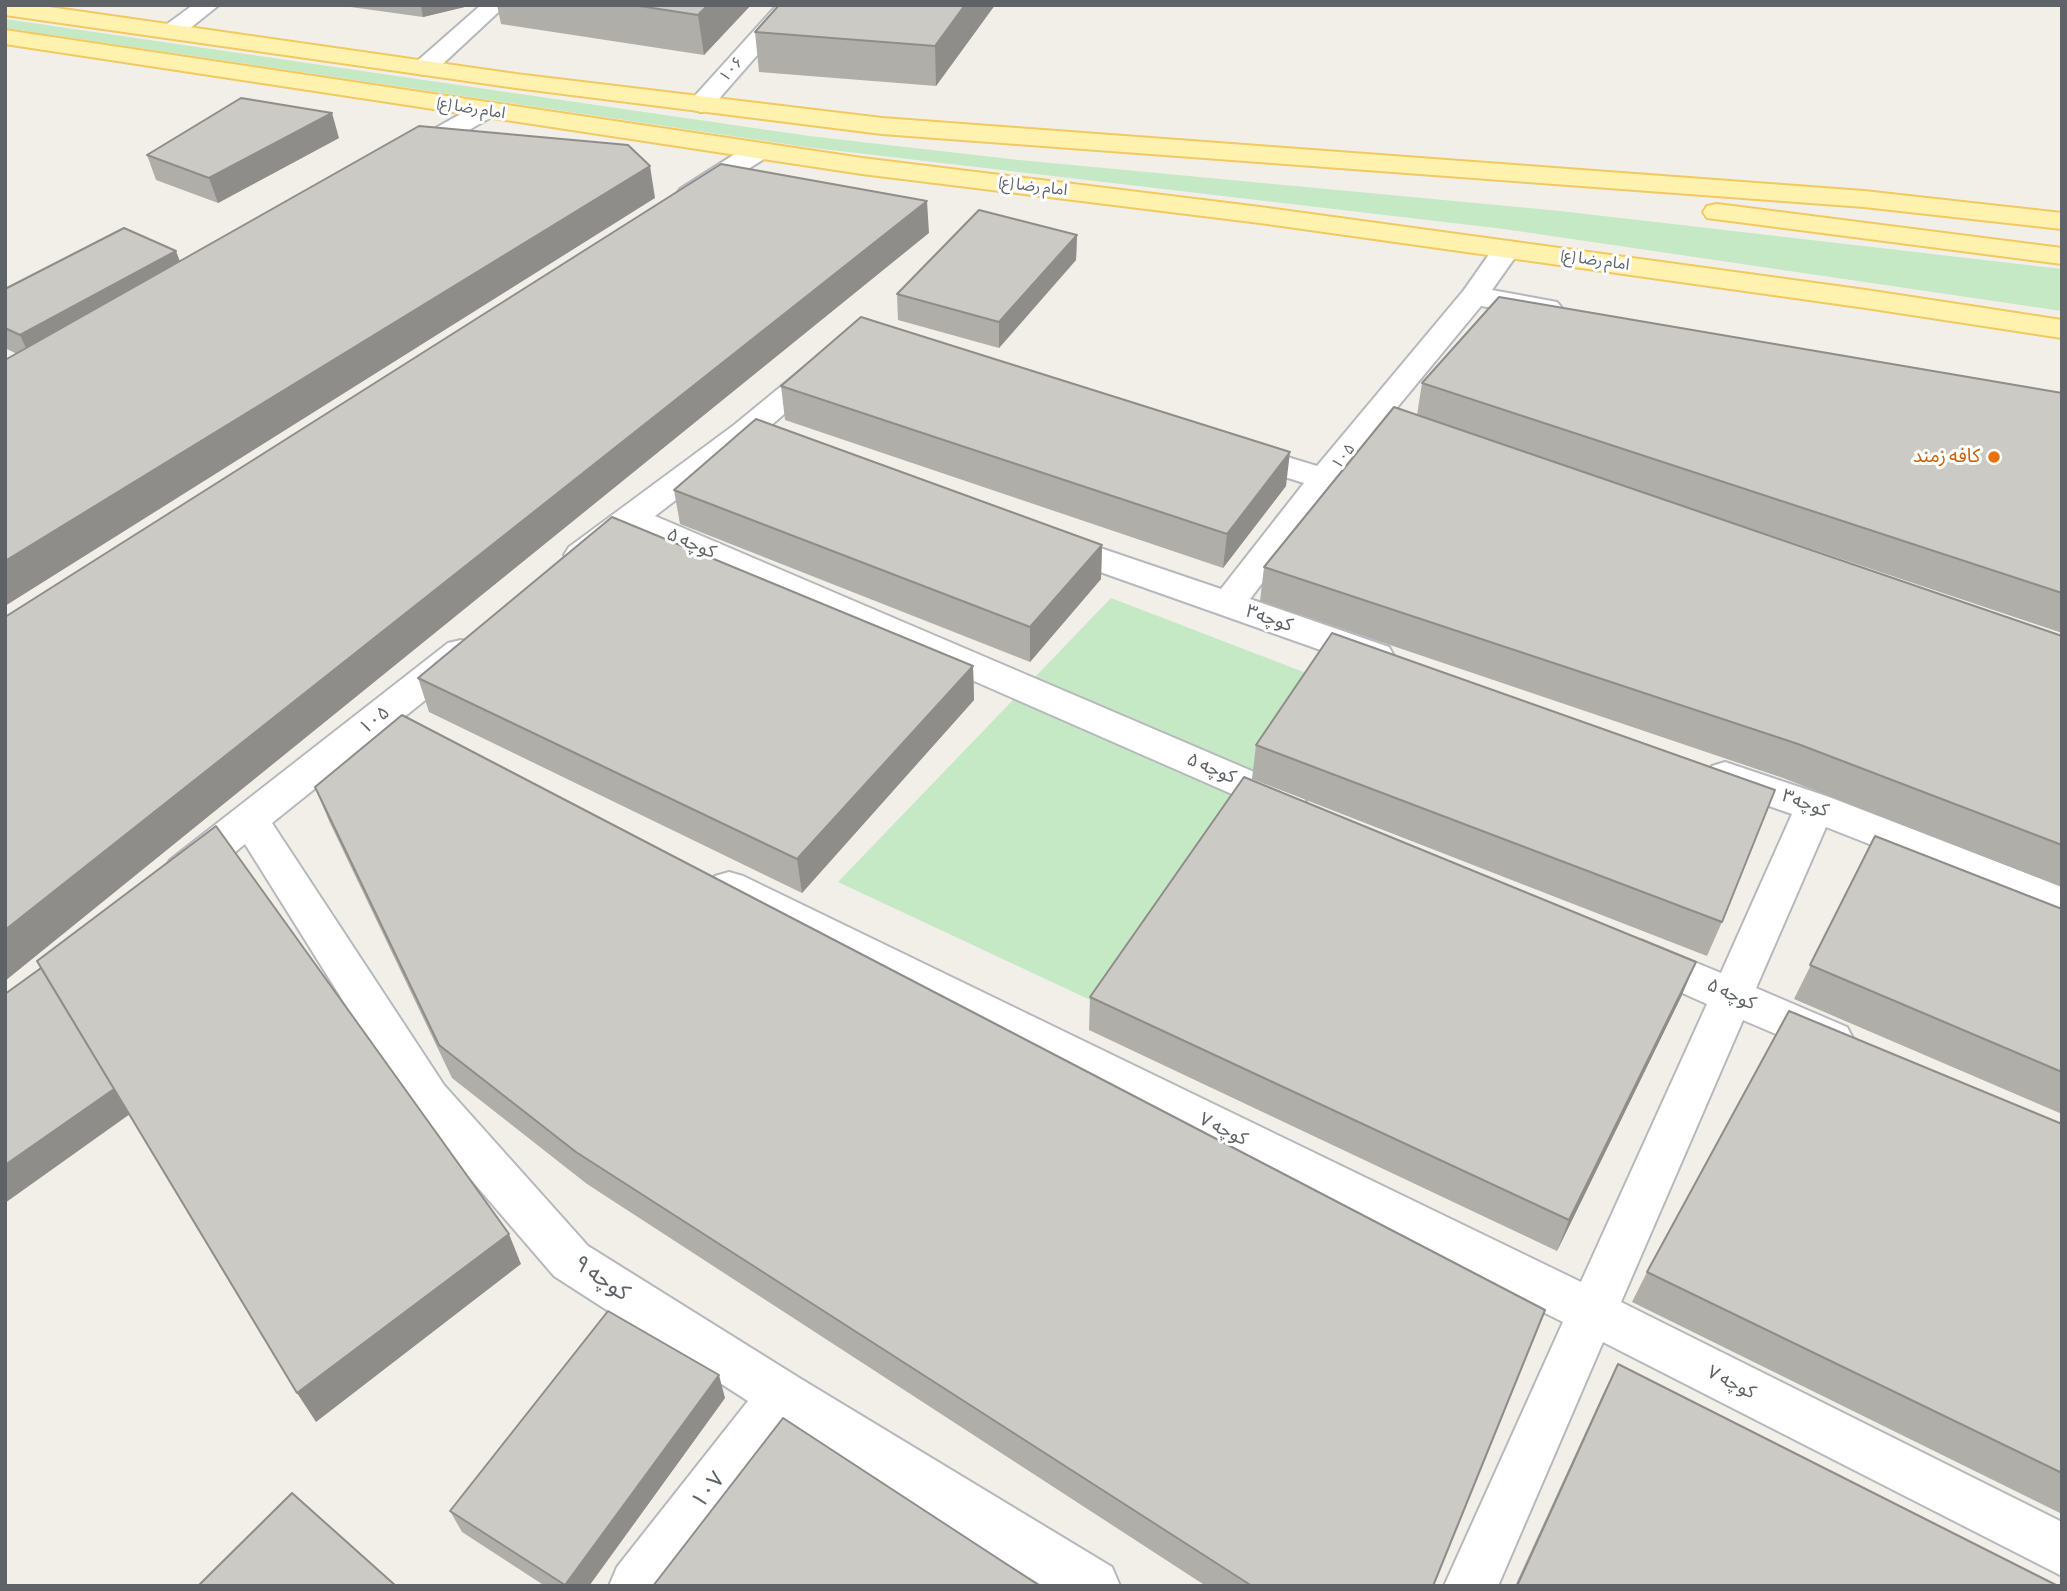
<!DOCTYPE html>
<html>
<head>
<meta charset="utf-8">
<style>
  body { margin:0 }
  #map { position:relative; width:2067px; height:1591px; overflow:hidden; background:#f1efe8; font-family:"Sofia Sans Condensed",sans-serif }
  canvas { display:block }
  .frame { position:absolute; inset:0; border:7px solid #5f6368; pointer-events:none }
</style>
</head>
<body>
<div id="map">
<canvas width="2067" height="1591"></canvas>
<div class="frame"></div>
</div>
<script>
const g = document.querySelector('canvas').getContext('2d');
g.lineJoin = 'round';
function fillPath(path, color) {
  g.fillStyle = color;
  g.fill(path, 'evenodd');
}
function stroke(path, color, width, dash) {
  g.strokeStyle = color;
  g.lineWidth = width;
  g.lineCap = dash ? 'butt' : 'round';
  g.setLineDash(dash || []);
  g.stroke(path);
}
function write(font, color, halo, rows, align = 'center') {
  g.font = font + ' "Sofia Sans Condensed","Noto Sans Arabic",sans-serif';
  g.lineWidth = 6;
  g.setLineDash([]);
  g.textBaseline = 'middle';
  g.strokeStyle = halo;
  g.fillStyle = color;
  for (const [text, x, y, turn = 0] of rows) {
    g.save();
    g.translate(x, y);
    g.rotate((+turn || 0) * Math.PI / 180);
    g.textAlign = isNaN(turn) ? turn : align;
    if (halo) g.strokeText(text, 0, 0);
    g.fillText(text, 0, 0);
    g.restore();
  }
}
fillPath(new Path2D(`
  M5,19L809,136L1019,160L1560,211L2062,269V311L1504,229L806,147L5,28Z
  M1111,598L1332,683L1099,1004L838,882Z`), '#c5e8c5');
const minor = new Path2D(`
  M193,5H219L179,37H163L159,32L163,27Z
  M481,5H506L433,73L424,75L415,73L412,68L415,63Z
  M777,5H801L710,109L701,112L692,109L688,104L692,99Z
  M484,103L493,106L497,111L493,116L416,161L407,163L398,161L394,155L398,149L475,106Z
  M758,143L767,145L771,151L767,157L698,201L689,203L680,201L676,195L680,189L749,145Z
  M1507,241L1517,243L1521,249L1492,290L1557,302L1562,308L1557,314L1547,317L1481,306L1395,410L1447,428L1452,435L1447,442L1436,444L1381,427L1342,478L1338,487L1335,488L1250,599L1389,647L1394,656L1389,665L1376,668L1363,665L1041,551L1036,543L1041,535L1053,532L1221,589L1304,483L1227,459L1222,452L1227,445L1238,442L1317,466L1464,290L1497,243Z
  M823,358L834,361L838,367L767,429L777,433L782,440L777,447L766,449L749,444L655,516L1301,792L1306,802L1301,812L1287,816L1273,812L634,532C614,547 595,570 569,563L564,555L569,547L734,425L812,361Z
  M461,640L474,643L479,652L474,661L272,823L444,1085L588,1246L801,1379L1112,1567L1120,1586H1043L789,1428L670,1586H609L617,1567L748,1401L554,1276L412,1111L245,844C222,862 200,891 170,882L164,871L170,860L448,643Z
  M1725,762L1829,797L2062,887V920L1826,827L1756,988L1847,1027L1854,1040L1847,1053L1832,1058L1743,1020L1621,1302L2062,1522V1576L1603,1342L1498,1586H1444L1563,1322L715,898L709,887L715,876L729,872L743,876L1581,1282L1707,1004L1626,968L1620,956L1626,944L1641,940L1721,973L1792,814L1712,786L1706,776L1712,766Z`);
const primary = new Path2D(`
  M5,5H35L516,74L882,118L1864,191L2062,213V229L1864,207L882,134L516,88L5,15Z
  M5,30L862,158L1260,207L1866,290L2062,320V338L1866,308L1260,223L862,174L5,44Z
  M1717,204L2062,248V264L1707,218L1703,212L1707,206Z`);
stroke(minor, '#b5b8bc', 4);
stroke(primary, '#f2c960', 4);
fillPath(minor, '#fff');
fillPath(primary, '#fff2af');
fillPath(new Path2D(`
  M336,5H473L423,17Z
  M497,5H751L704,55L501,24Z
  M779,5H995L936,86L759,72L755,32Z
  M339,138L218,203L156,180L147,155Z
  M655,198L17,354L5,348V289L180,261Z
  M1077,235L1076,260L999,348L898,320L897,294Z
  M1422,383L2062,393V633L1606,480L2062,636V887L1783,778L1260,601L1264,567L1417,415Z
  M781,386L1286,486L1223,568L785,420Z
  M674,490L1102,545L1101,579L1030,662L680,524Z
  M973,666L974,700L802,893L429,712L418,678Z
  M1256,745L1722,922L1707,956L1252,779Z
  M315,787L1433,1586H1206L587,1184L452,1078L329,821Z
  M1875,836L2062,909V1114L1794,999Z
  M1682,995L1557,1251L1089,1030L1090,997Z
  M2062,1124V1514L1632,1302L1647,1272Z
  M1618,1364L2058,1586H1515L1603,1394Z
  M725,1398L589,1586H545L462,1532L450,1511Z`), '#afaea9');
fillPath(new Path2D(`
  M421,5H473L423,17Z
  M708,5H751L704,55L698,15Z
  M965,5H995L936,86L935,46Z
  M332,113L339,138L218,203L209,178Z
  M650,166L655,198L5,606V561Z
  M927,201L929,233L5,981V930Z
  M1077,235L1076,260L999,348V322Z
  M176,251L186,277L32,361L20,335Z
  M1290,452L1286,486L1223,568L1227,534Z
  M1102,545L1101,579L1030,662V627Z
  M973,666L974,700L802,893L797,859Z
  M1696,962L1682,995L1557,1251L1569,1220Z
  M114,1089L130,1114L5,1203V1165Z
  M509,1234L521,1264L316,1422L297,1393Z
  M719,1375L725,1398L589,1586H565V1585Z`), '#8f8d8a');
const building = new Path2D(`
  M633,5H708L698,15Z
  M779,5H965L935,46L755,32Z
  M241,98L332,113L209,178L147,155Z
  M419,126L628,145L650,166L5,561V360Z
  M721,164L927,201L5,930V617Z
  M979,210L1077,235L999,322L897,294Z
  M124,228L176,251L20,335L5,328V289Z
  M1499,297L2062,393V593L1422,383Z
  M861,317L1290,452L1227,534L781,386Z
  M1394,407L2062,636V845L1798,744L1264,567Z
  M756,419L1102,545L1030,627L674,490Z
  M612,517L973,666L797,859L418,678Z
  M1332,633L1775,790L1722,922L1256,745Z
  M402,715L1545,1310L1433,1586H1252L576,1152L439,1045L315,787Z
  M1244,777L1696,962L1569,1220L1090,997Z
  M216,826L509,1234L297,1393L37,961Z
  M1875,836L2062,909V1072L1810,965Z
  M41,968L114,1089L5,1165V994Z
  M1789,1011L2062,1124V1473L1647,1272Z
  M608,1311L719,1375L565,1585L450,1511Z
  M1618,1364L2058,1586H1517Z
  M783,1418L1040,1586H653Z
  M292,1493L396,1586H198Z`);
fillPath(building, '#cccac5');
stroke(building, '#8f8d8a', 2);
for (const [x, y, r, color] of [
  [1994,457,7,"#e8710a"]
]) {
  const dot = new Path2D();
  dot.arc(x, y, r, 0, 2 * Math.PI);
  g.fillStyle = color;
  g.fill(dot);
  stroke(dot, '#fff', 2.5);
}
write('16px', '#5f6368', '#fff', [
  ["۱۰۶",732,70,-48],
  ["امام رضا (ع)",471,109,9],
  ["امام رضا (ع)",1033,187,7],
  ["امام رضا (ع)",1595,261,8],
  ["۱۰۵",1344,457,-53]
]);
write('19px', '#c56008', '#fff', [
  ["کافه زمند",1980,457]
], 'right');
write('19px', '#5f6368', '#fff', [
  ["کوچه ۵",691,544,23],
  ["کوچه۳",1269,619,19],
  ["۱۰۵",375,721,-39],
  ["کوچه ۵",1211,769,23],
  ["کوچه۳",1805,804,20],
  ["کوچه ۵",1731,995,24],
  ["کوچه ۷",1223,1130,26],
  ["کوچه ۷",1731,1383,27]
]);
write('23px', '#5f6368', '#fff', [
  ["کوچه ۹",601,1279,34],
  ["۱۰۷",709,1491,-52]
]);
</script>
</body>
</html>
